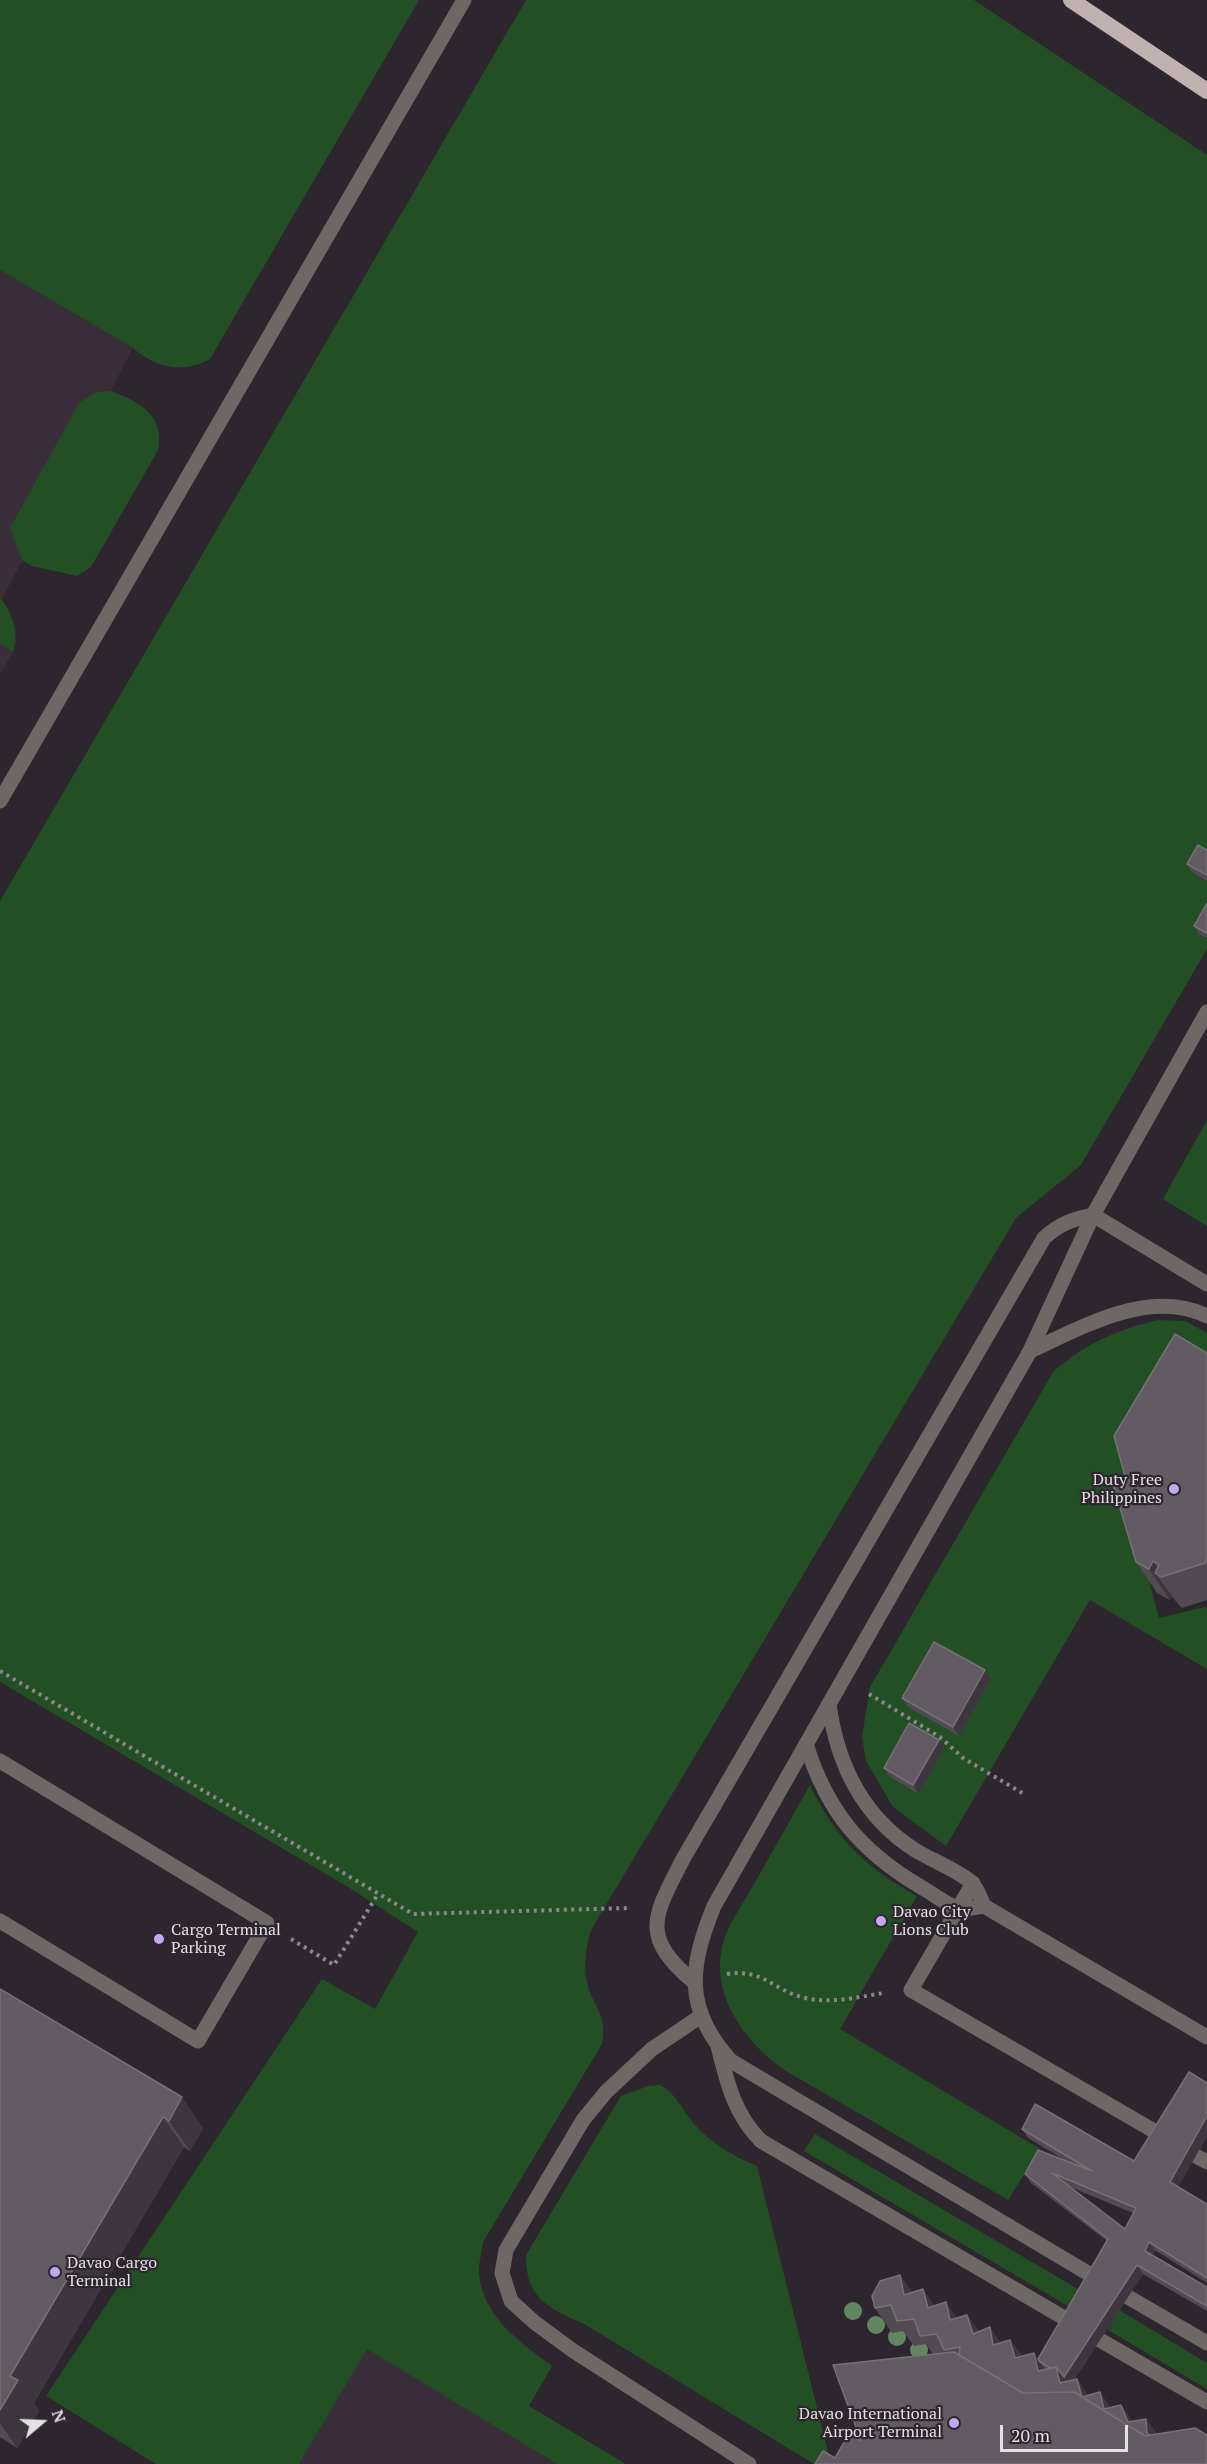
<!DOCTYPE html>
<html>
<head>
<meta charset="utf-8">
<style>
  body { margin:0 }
  #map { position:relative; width:1207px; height:2464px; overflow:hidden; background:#2e262e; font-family:"PT Serif",serif }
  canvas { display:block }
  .north { position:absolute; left:12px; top:2392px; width:60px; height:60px; -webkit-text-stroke:4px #2e262e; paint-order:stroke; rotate:71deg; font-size:16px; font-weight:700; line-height:24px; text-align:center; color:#e4e0e5 }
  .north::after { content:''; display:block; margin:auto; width:21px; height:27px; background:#e4e0e5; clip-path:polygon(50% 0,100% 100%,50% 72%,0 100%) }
  .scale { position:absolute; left:1000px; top:2425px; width:128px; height:27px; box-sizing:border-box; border:3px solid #e4e0e5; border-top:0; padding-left:8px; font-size:18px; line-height:21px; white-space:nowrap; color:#e4e0e5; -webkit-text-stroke:4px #2e262e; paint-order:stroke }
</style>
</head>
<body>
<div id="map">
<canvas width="1207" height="2464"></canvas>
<div class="north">N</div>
<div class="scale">20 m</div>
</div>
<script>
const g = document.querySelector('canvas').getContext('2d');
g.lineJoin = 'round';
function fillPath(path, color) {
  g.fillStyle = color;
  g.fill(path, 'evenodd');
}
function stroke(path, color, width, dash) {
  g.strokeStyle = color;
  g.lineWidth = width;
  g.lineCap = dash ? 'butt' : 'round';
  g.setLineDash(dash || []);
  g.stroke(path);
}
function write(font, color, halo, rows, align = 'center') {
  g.font = font + ' "PT Serif",serif';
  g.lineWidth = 4.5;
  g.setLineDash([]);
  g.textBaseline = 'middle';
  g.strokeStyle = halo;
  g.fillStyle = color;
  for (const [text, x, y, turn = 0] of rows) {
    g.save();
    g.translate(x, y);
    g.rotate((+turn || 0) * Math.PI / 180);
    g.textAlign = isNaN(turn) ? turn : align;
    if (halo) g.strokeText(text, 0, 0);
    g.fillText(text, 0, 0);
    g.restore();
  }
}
fillPath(new Path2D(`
  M0,270L133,348L2,599L14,624L17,640L13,652L0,674Z
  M367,2348L557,2464H299Z`), '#392e3a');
fillPath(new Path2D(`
  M0,0H419L210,359C182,374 156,368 133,348L0,270Z
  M526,0H974L1207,155V856L1193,873L1207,881V923L1201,935L1207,939V949L1081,1165L1016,1218L591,1930C584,1953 582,1977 593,1999C601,2016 606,2024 602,2044L483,2242C482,2252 478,2265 479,2275C485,2319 519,2341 552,2366L529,2406L626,2464H557L367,2349L299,2464H156L46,2396L322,1979L375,2009L418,1932L348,1887L0,1682V901Z
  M111,391C140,402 165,415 158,450L91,567L77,576L32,566L22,560L10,528L79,403L96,392Z
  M0,598C13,613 19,633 13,652L0,644Z
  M1207,1120V1226L1163,1199Z
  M1158,1320L1185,1321L1207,1333V1363L1130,1512L1159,1618L1205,1607L1207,1609V1669L1090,1600L946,1846L893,1807L866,1761L862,1737L870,1687L1053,1372C1083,1345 1118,1329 1158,1320Z
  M810,1785C835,1838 866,1868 917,1896L840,2029L1040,2149L1008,2200L786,2071C747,2044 711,1998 722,1947C726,1927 741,1907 751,1889C771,1855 790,1820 810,1785Z
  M660,2085C676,2093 682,2110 694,2124C710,2142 734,2157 757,2166L831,2464H814L586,2325C550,2309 525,2299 526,2255L621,2096L648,2086Z
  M815,2134L1088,2295L1078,2312L804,2151Z
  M1119,2310L1207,2363V2389L1108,2330Z`), '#234f24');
stroke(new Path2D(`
  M0,1671L413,1914L629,1908
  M869,1694L940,1737L963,1758L1024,1794
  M291,1939L334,1965L378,1894
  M727,1974C763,1968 774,1991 805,1998C830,2004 858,1997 884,1993`), '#8d878d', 4, [3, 4.5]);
stroke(new Path2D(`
  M829,1704C837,1764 863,1817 915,1850C933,1861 955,1869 971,1882C977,1887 981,1899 984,1906L1207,2037
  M806,1744C827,1811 860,1851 921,1887C932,1893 945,1904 957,1908C964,1910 977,1907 984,1906
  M0,1761L267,1923L198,2041L0,1921
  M973,1883L911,1990L1161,2135
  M694,1982C639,1936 654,1916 683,1859L1044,1238C1059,1224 1073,1219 1093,1215
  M701,2016L652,2049L606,2092L583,2120L506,2250L502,2273L511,2301L534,2322L572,2350L749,2464
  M718,2046C727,2082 734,2114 761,2141L1071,2322
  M1196,2156L1207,2162
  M1100,2340L1207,2402`), '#6d6766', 15);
stroke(new Path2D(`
  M0,801L464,0
  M1093,1215L1207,1284
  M1030,1351C1083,1327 1149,1288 1207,1316`), '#6d6766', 15);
stroke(new Path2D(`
  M1096,2278L731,2061C684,2009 689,1968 714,1906L1030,1351L1093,1215L1207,1012
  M1128,2297L1207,2343`), '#6d6766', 15);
stroke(new Path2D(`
  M1071,0L1207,91`), '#beb1af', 16);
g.fillStyle = '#618661';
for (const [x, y] of [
  [853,2311],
  [876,2325],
  [897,2337],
  [919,2350]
]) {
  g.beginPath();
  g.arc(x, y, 9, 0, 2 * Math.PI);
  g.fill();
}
fillPath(new Path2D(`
  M1207,850V881L1193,873L1187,864Z
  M1207,903V938L1200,935L1194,926Z
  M1207,1353V1600L1182,1608L1177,1603L1172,1596L1170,1600L1157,1593L1136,1562L1126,1480Z
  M985,1670L991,1679L959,1736L908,1707L902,1698Z
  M945,1748L919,1794L890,1777L884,1768Z
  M0,1989L203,2128L190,2151L184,2147L34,2403L39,2411L17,2448L0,2437Z
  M1207,2083V2136L1178,2187L1207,2204V2283L1155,2250L1153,2255L1207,2287V2311L1143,2274L1074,2380L1088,2395L1133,2421L1146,2419L1157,2434L1207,2435L835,2458L861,2441L933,2354L926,2344L914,2346L903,2331L892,2333L875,2308L900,2275L912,2292L957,2318L967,2315L979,2332L990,2327L1000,2343L1010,2340L1022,2356L1038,2359L1107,2241L1031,2183L1025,2174L1068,2162L1028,2138L1022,2129L1134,2161ZM1070,2187L1133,2213L1125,2229Z`), '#534b53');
fillPath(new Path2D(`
  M1153,1561L1163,1576L1155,1573L1172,1596L1170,1600L1149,1569Z
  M985,1670L991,1679L959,1736L953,1727Z
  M939,1740L945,1748L919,1794L913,1785Z
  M182,2097L203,2128L190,2151L169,2121Z
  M1207,2116V2136L1176,2191L1170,2182Z
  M163,2117L184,2147L34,2403L39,2411L17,2448L0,2423V2410L10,2376Z
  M1149,2242L1155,2250L1151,2259L1145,2251Z
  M1137,2265L1143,2274L1070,2386L1060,2383L1056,2367Z
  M900,2275L917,2300L904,2295Z
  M923,2289L940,2313L928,2308Z
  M946,2302L963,2326L950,2320Z
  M967,2315L984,2339L973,2334Z
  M990,2327L1007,2352L993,2345Z
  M1010,2340L1027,2364L1015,2358Z
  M1034,2353L1051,2378L1038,2371Z
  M1077,2379L1094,2403L1082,2397Z
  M1100,2392L1117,2416L1104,2409Z
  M1121,2405L1138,2429L1128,2422Z
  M1146,2419L1163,2444L1147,2433Z`), '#3e363e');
const building = new Path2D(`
  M1198,845L1207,850V875L1187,864Z
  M1207,903V933L1194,926Z
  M1175,1334L1207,1353V1558L1205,1563L1161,1577L1155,1573L1159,1565L1153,1561L1149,1569L1136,1562L1113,1484L1126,1480L1114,1436Z
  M934,1642L985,1670L953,1727L902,1698Z
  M909,1723L939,1740L913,1785L884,1768Z
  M0,1989L182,2097L169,2121L163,2117L10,2376L18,2380L0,2410Z
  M1189,2072L1207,2083V2116L1170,2182L1207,2204V2278L1149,2242L1145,2251L1207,2287V2306L1137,2265L1064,2377L1056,2367L1050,2368L1040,2362L1038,2359L1108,2239L1025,2174L1038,2150L1092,2171L1022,2129L1035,2104L1134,2161ZM1052,2173L1136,2208L1125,2229Z
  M900,2275L904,2295L923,2289L928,2308L946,2302L950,2320L967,2315L973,2334L990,2327L993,2345L1010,2340L1015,2358L1034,2353L1038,2371L1056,2367L1060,2383L1077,2379L1082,2397L1100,2392L1104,2409L1121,2405L1128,2422L1146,2419L1147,2433L1150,2435L1145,2436L1074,2392L1023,2393L959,2355L960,2347L944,2350L937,2334L920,2336L914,2319L897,2321L891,2305L875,2308L872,2296L880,2281Z
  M954,2352L1023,2393L1074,2392L1145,2436L1195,2428L1207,2435V2464H815L823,2451L835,2458L849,2434L861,2441L833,2365Z`);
fillPath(building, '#635b63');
stroke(building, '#777077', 1.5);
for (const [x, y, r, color] of [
  [1174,1489,6,"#c4a7f1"],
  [881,1921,6,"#c4a7f1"],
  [159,1939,6,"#c4a7f1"],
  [55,2272,6,"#c4a7f1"],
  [954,2423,6,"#c4a7f1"]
]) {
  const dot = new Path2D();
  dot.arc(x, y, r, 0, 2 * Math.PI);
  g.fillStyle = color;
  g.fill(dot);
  stroke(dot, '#2e262e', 2);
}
write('16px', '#e4e0e5', '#2e262e', [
  ["Duty Free",1162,1480,"right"],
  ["Philippines",1162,1498,"right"],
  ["Davao City",893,1912],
  ["Lions Club",893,1930],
  ["Cargo Terminal",171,1930],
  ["Parking",171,1948],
  ["Davao Cargo",67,2263],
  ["Terminal",67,2281],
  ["Davao International",942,2414,"right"],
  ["Airport Terminal",942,2432,"right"]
], 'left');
</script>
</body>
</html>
